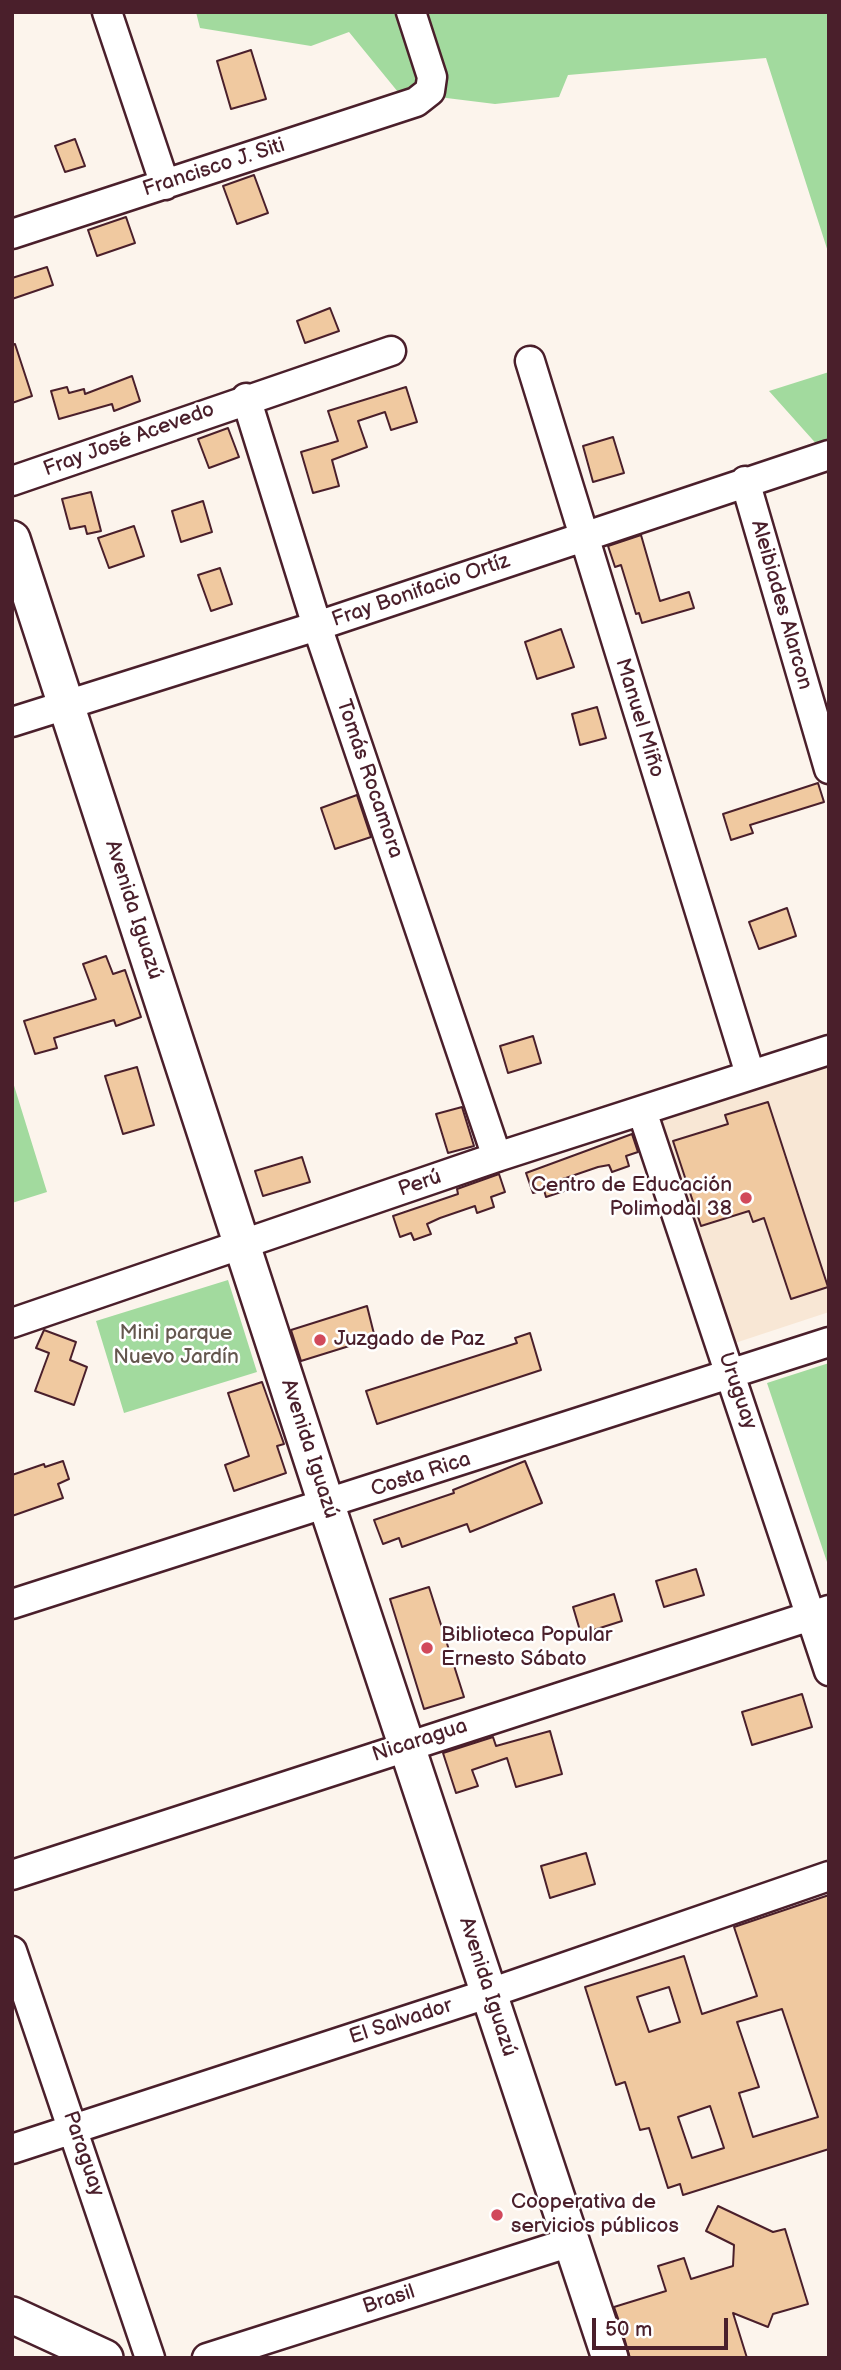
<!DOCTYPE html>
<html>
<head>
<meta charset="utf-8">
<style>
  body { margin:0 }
  #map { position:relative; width:841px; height:2370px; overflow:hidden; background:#fcf4ec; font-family:"Balsamiq Sans",sans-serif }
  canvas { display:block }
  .frame { position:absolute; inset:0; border:14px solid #4a1f2b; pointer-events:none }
  .scale { position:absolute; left:592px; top:2318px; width:136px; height:32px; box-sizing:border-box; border:4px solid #4a1f2b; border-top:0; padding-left:9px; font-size:21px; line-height:24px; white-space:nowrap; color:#4a1f2b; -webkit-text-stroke:5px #fff; paint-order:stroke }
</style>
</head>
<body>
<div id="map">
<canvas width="841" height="2370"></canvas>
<div class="frame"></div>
<div class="scale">50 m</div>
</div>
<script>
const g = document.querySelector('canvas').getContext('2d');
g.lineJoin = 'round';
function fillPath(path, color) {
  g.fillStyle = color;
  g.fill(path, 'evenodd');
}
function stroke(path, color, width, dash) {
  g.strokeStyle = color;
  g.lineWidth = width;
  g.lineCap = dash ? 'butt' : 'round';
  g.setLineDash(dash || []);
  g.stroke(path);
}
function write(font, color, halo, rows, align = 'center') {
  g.font = font + ' "Balsamiq Sans",sans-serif';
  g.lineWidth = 5;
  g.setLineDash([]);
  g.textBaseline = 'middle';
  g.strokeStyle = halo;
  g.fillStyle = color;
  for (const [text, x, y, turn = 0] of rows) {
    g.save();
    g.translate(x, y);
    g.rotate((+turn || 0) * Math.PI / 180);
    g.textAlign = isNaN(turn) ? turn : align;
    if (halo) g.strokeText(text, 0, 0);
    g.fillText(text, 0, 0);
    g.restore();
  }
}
fillPath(new Path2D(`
  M829,1062V1312L735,1343L660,1118Z`), '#f8e7d5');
fillPath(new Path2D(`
  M196,12H829V255L766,58L568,75L559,97L495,104L398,92L349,32L311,46L200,28Z
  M829,372V444L820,448L769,391Z
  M12,1079L47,1192L12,1203Z
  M228,1280L257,1372L124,1413L96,1321Z
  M829,1363V1568L767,1383Z`), '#a2da9e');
const building = new Path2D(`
  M251,50L266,99L231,109L217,61Z
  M75,139L85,166L65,172L55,146Z
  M254,175L268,213L237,224L223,186Z
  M126,217L135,243L97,256L88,230Z
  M47,267L53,285L12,299V278Z
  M330,308L339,331L305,343L297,321Z
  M15,344L32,396L12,403V345Z
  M132,376L140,401L114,411L112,404L59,419L51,391L67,387L69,393L84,389L85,394Z
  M406,387L417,422L391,430L385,412L358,421L367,447L332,460L339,486L313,493L301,452L338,441L328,411Z
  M228,428L239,457L209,468L198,439Z
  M613,437L624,473L593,482L583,446Z
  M91,492L101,531L87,534L85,526L70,529L62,499Z
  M203,501L212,532L181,542L172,511Z
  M134,526L144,556L109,568L98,538Z
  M641,535L660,601L689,592L694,608L642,623L639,613L636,614L621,565L615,567L608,546Z
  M220,568L232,604L211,611L198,575Z
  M561,629L574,667L537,679L525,642Z
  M597,707L606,738L580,745L572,714Z
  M818,783L824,802L750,825L753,833L731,840L723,814Z
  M357,795L371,837L335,849L321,808Z
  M787,908L796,936L759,949L749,922Z
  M106,956L113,974L125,970L141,1017L116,1026L114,1020L54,1038L57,1048L35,1054L24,1021L96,999L83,964Z
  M533,1036L541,1063L508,1073L500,1046Z
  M137,1067L154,1125L123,1134L105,1076Z
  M768,1102L828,1287L791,1299L764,1218L753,1222L749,1211L701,1226L673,1141L728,1124L725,1115Z
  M462,1107L474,1146L448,1153L436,1114Z
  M632,1134L638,1152L626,1156L629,1166L612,1172L609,1165L598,1167L560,1180L564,1191L546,1197L544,1190L533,1193L526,1173Z
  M302,1157L310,1182L263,1196L255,1171Z
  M499,1174L505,1192L491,1197L494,1207L477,1213L475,1206L440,1218L427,1224L431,1234L414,1240L411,1233L400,1237L393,1216L458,1194L457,1189Z
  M367,1306L375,1338L301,1361L291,1330Z
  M44,1330L76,1342L70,1360L87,1367L74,1405L35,1391L49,1353L36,1348Z
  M530,1333L541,1370L377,1424L366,1391L517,1343L515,1338Z
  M262,1382L284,1444L277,1446L286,1473L234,1491L225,1465L249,1456L228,1393Z
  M63,1461L69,1479L58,1484L63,1498L12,1516V1475L44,1464L45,1467Z
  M525,1461L542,1503L470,1532L467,1524L402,1547L399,1538L383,1544L374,1520L454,1493L453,1490Z
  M696,1569L704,1595L664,1607L656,1581Z
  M429,1587L464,1697L424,1709L390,1599Z
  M614,1594L622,1621L581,1634L573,1607Z
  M802,1694L812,1727L752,1745L742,1712Z
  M550,1731L562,1774L516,1787L507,1758L472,1770L478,1786L456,1793L443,1753L493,1737L496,1746Z
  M586,1853L595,1884L550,1898L541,1866Z
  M829,1895V2149L683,2195L680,2184L668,2188L649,2128L640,2130L625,2082L616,2085L585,1987L684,1956L702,2014L757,1996L734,1927ZM669,1987L680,2022L649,2032L637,1997ZM782,2009L818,2117L753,2137L739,2093L759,2087L737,2022ZM710,2106L724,2148L692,2158L678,2117Z
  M718,2206L773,2232L785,2229L808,2304L773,2314L768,2327L733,2313L747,2358H630L623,2334L624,2323L620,2324L614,2307L666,2291L658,2266L684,2258L691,2279L733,2266L734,2245L706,2231Z`);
fillPath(building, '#f0c9a0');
stroke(building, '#4a1f2b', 2);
const minor = new Path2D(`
  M107,12L165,185
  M12,234L416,102L430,91L432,77L411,12
  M530,361L750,1074
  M246,398L317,626L497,1157
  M12,481L391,351
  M745,481L829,769
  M12,722L317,626L829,455
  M642,1111L829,1671
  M12,1323L497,1157L829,1050
  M12,1604L829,1342
  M12,1875L829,1610
  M12,1951L150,2358
  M12,2149L490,1993L829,1876
  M207,2358L571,2242`);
const major = new Path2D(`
  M12,539L327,1506L610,2358
  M12,2315L105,2358`);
stroke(minor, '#4a1f2b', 33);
stroke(major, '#4a1f2b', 40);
stroke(minor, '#fff', 28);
stroke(major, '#fff', 35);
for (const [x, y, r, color] of [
  [746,1198,7,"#d1495b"],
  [320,1340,7,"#d1495b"],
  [427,1648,7,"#d1495b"],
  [497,2215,7,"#d1495b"]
]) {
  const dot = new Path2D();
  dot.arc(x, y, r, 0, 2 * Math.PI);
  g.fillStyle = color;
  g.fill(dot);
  stroke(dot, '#fff', 2.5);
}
write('21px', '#4a1f2b', '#fff', [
  ["Francisco J. Siti",214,168,-18],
  ["Fray José Acevedo",129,440,-20],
  ["Fray Bonifacio Ortíz",421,591,-19],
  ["Aleibiades Alarcon",781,605,74],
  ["Manuel Miño",639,718,73],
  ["Tomás Rocamora",369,779,71],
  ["Avenida Iguazú",133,910,72],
  ["Perú",420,1184,-19],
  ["Uruguay",737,1391,71],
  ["Avenida Iguazú",309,1449,72],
  ["Costa Rica",421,1475,-18],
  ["Nicaragua",420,1741,-18],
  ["Avenida Iguazú",487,1987,72],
  ["El Salvador",401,2022,-18],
  ["Paraguay",83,2154,71],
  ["Brasil",389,2300,-18]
]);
write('21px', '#4a1f2b', '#fff', [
  ["Centro de Educación",732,1186,"right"],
  ["Polimodal 38",732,1210,"right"],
  ["Juzgado de Paz",334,1340],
  ["Biblioteca Popular",441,1636],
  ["Ernesto Sábato",441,1660],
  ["Cooperativa de",511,2203],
  ["servicios públicos",511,2227]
], 'left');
write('21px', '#64574e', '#fff', [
  ["Mini parque",176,1334],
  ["Nuevo Jardín",176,1358]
]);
</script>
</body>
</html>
